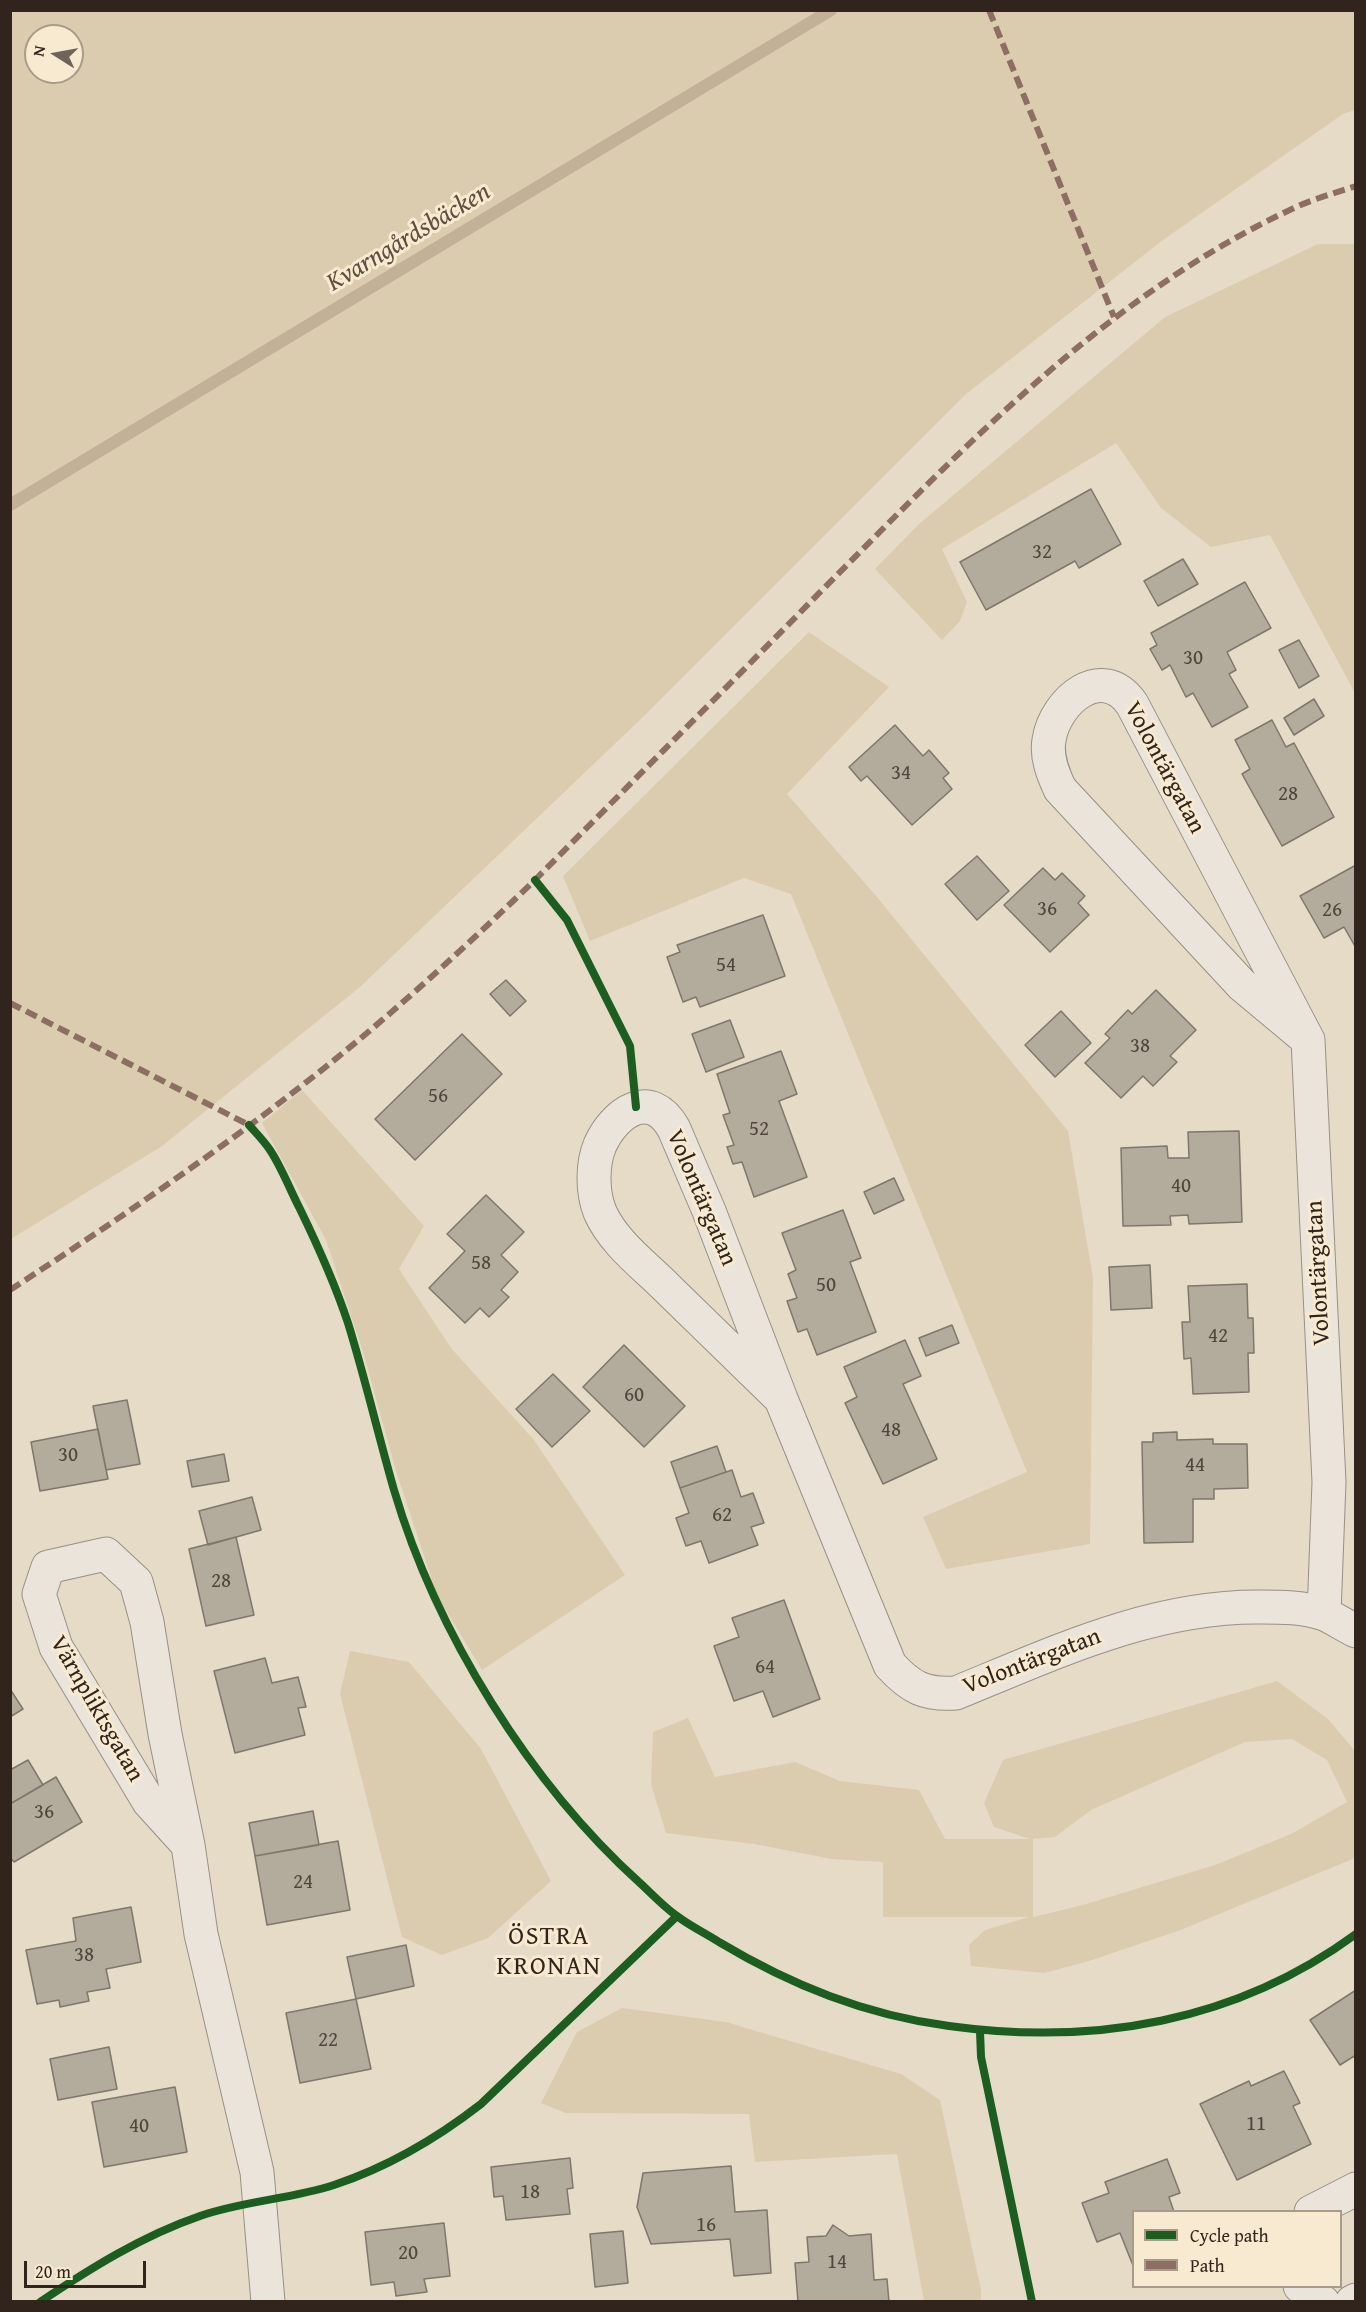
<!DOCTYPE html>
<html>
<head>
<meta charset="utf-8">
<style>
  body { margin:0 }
  #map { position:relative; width:1366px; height:2312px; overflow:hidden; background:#e6dbc6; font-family:"Gentium Book Plus",serif }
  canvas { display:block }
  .frame { position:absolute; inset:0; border:12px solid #31241c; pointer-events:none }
  .legend { position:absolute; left:1132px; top:2210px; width:210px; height:78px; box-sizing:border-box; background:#f8ead1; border:2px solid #a89b89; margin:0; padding:8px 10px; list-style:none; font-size:18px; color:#31241c }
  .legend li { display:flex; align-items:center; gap:12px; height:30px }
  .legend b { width:30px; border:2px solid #a89b89 }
  .north { position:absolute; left:24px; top:24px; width:60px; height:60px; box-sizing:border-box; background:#f8ead1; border:2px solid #a89b89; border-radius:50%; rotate:281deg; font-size:16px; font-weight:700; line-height:24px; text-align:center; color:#31241c }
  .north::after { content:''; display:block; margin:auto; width:21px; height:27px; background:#706458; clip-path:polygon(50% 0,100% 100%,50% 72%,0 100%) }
  .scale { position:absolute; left:24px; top:2261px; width:122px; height:27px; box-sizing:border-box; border:3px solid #31241c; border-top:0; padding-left:8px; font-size:18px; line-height:21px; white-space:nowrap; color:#31241c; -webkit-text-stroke:4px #f8ead1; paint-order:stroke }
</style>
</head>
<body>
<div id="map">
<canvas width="1366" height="2312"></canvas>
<div class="frame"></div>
<ul class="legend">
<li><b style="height:8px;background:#1b5e20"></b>Cycle path</li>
<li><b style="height:8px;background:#8d6e63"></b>Path</li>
</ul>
<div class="north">N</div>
<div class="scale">20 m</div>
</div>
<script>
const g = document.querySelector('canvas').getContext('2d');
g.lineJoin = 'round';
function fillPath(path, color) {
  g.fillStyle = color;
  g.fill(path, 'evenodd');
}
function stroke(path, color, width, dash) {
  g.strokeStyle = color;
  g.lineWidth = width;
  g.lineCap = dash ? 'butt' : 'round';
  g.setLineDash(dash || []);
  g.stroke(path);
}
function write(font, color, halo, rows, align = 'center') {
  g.font = font + ' "Gentium Book Plus",serif';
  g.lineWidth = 6;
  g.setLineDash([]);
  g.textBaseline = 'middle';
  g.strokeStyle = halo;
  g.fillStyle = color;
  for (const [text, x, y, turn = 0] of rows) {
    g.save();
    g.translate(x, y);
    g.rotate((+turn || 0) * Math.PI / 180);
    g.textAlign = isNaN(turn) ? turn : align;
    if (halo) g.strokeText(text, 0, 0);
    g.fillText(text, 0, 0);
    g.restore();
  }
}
fillPath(new Path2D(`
  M11,10L1355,11V110L1343,114L1163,240L966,394L643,717L360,987L162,1146L11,1239ZM36,36H72V72H36Z
  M1318,244H1355V693L1270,535L1211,547L1161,508L1116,443L942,549L967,602L960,621L942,640L875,569L919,524L1165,317Z
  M809,632L889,687L787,794L877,897L1068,1131L1093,1278L1090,1544L946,1569L923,1517L1027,1472L791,894L744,878L590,941L563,876Z
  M302,1090L424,1226L399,1269L451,1348L534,1440L625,1575L482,1670L437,1595L396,1471L364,1355L326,1240L262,1123Z
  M350,1651L409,1662L481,1749L551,1881L488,1938L442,1955L402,1937L340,1694Z
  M1277,1681L1328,1719L1355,1751V1858L1178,1931L1089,1961L1044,1973L971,1966L969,1945L985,1930L1029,1917H883V1862L831,1859L754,1844L666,1833L651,1784L653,1732L688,1718L715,1777L795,1762L840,1781L919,1790L945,1839H1030L994,1827L984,1803L1003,1760ZM1292,1739L1327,1760L1347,1802L1291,1834L1215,1865L1083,1905L1033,1917V1839L1055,1837L1091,1810L1245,1742Z
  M622,2008L726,2022L901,2074L940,2100L981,2290V2301H924L897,2154L755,2162L749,2114L566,2113L541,2103L577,2032Z`), '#dcccaf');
stroke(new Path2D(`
  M10,505L831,10`), '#c2b197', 12);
const building = new Path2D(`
  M1091,489L1121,544L1079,568L1075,561L986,610L960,562Z
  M1183,559L1198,584L1158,606L1144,581Z
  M1245,582L1271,628L1227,652L1236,670L1229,674L1248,707L1212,727L1193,693L1186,697L1170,665L1162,670L1150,649L1157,645L1151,633Z
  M1299,640L1319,676L1299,688L1279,650Z
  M1314,699L1324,716L1294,735L1284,718Z
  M1272,720L1286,747L1294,743L1334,817L1282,846L1242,774L1250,769L1235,740Z
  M895,725L923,756L929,750L949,773L943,778L952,789L912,825L867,776L861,781L849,767Z
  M977,856L1009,891L977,920L945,884Z
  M1356,865V948L1344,927L1324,938L1300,896Z
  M1043,868L1055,880L1062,873L1085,896L1078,903L1089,915L1050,952L1004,905Z
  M763,915L785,976L700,1007L696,997L683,1002L667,957L680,952L677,945Z
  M506,980L526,1001L510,1016L490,994Z
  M1156,990L1196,1030L1170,1056L1177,1062L1153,1086L1143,1076L1121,1098L1085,1063L1110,1038L1105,1034L1128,1010L1132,1014Z
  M1061,1011L1091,1043L1055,1077L1025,1045Z
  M730,1020L744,1057L706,1072L692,1034Z
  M462,1034L502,1074L415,1160L375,1119Z
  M781,1051L797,1094L779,1101L807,1177L754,1197L742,1162L733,1164L727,1147L734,1145L723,1115L730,1113L717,1074Z
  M1239,1131L1242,1222L1189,1224L1188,1215L1170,1216L1171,1225L1123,1226L1121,1148L1167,1146L1168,1158H1189L1188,1132Z
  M894,1178L904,1200L874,1214L864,1192Z
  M486,1195L524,1232L501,1255L518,1272L501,1290L509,1297L489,1317L480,1308L465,1323L429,1288L465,1251L447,1234Z
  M843,1210L861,1258L850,1262L876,1332L817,1355L807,1329L798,1332L787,1301L797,1298L788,1274L796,1270L782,1233Z
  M1150,1265L1152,1308L1111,1310L1109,1267Z
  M1247,1284L1248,1318H1253L1254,1353H1248L1249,1392L1193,1394L1191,1358L1184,1359L1182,1322H1190L1188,1286Z
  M952,1325L959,1343L926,1356L919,1338Z
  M905,1340L921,1376L903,1384L937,1459L883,1484L845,1403L857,1397L844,1367Z
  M624,1345L685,1406L644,1447L583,1387Z
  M553,1374L590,1411L552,1447L516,1409Z
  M127,1400L140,1464L106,1470L93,1406Z
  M98,1429L108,1479L40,1491L31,1442Z
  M1177,1432V1440L1213,1439V1444H1247L1248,1488L1214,1489V1499H1193V1542L1144,1543L1142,1442H1153V1433Z
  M717,1446L726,1472L680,1488L671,1462Z
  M224,1454L229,1481L192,1487L187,1461Z
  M732,1470L741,1497L753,1493L764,1523L751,1527L758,1545L709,1563L701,1541L686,1546L676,1518L689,1513L680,1488Z
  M252,1497L261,1530L208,1545L199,1511Z
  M236,1537L254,1615L206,1626L189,1549Z
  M784,1600L820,1699L773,1717L763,1691L734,1701L714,1646L739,1637L732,1618Z
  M265,1658L272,1683L298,1677L306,1707L298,1708L305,1735L235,1753L214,1671Z
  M10,1689L23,1709L10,1717Z
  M28,1760L43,1785L10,1804V1770Z
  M56,1777L82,1822L14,1862L10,1857V1804Z
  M313,1811L319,1845L255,1856L249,1823Z
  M338,1841L350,1910L267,1925L255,1856Z
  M131,1907L141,1962L106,1969L110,1988L87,1992L89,2001L60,2007L59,2000L37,2004L26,1950L76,1941L73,1918Z
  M406,1945L414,1986L356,1999L347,1957Z
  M1356,1990V2055L1340,2065L1310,2020Z
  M356,1999L371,2069L300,2083L286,2013Z
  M109,2047L117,2089L58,2100L50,2059Z
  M1284,2071L1300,2103L1293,2106L1311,2144L1237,2180L1200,2104L1249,2081L1251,2086Z
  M175,2087L187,2152L104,2167L92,2102Z
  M570,2158L573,2188L567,2189L570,2214L506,2220L503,2196L494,2197L491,2167Z
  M1167,2159L1180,2193L1169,2197L1174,2212H1134V2268L1120,2233L1097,2242L1082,2203L1109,2193L1105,2182Z
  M731,2166L735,2212L767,2210L771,2273L734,2276L730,2239L651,2244L637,2207L643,2173Z
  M444,2223L450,2276L424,2279L427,2292L396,2296L394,2282L371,2285L365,2232Z
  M833,2225L849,2236L871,2234L874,2280L887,2279L889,2302H798L795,2263L809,2262L807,2237L826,2236Z
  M623,2231L628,2283L595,2287L590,2234Z`);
fillPath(building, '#b3ab9c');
stroke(building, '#7f776c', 1.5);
const minor = new Path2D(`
  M1308,1040L1132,704C1102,661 1055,701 1049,740C1046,757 1053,774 1060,789L1242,985L1308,1040L1329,1482L1324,1614
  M781,1399C743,1362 705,1325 666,1287C644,1265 613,1242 600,1212C592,1192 592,1164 600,1145C615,1112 651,1087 674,1129L709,1211L781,1399L890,1665C911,1688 925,1695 956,1693C1054,1653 1152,1606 1260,1607C1281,1607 1304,1607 1324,1614C1334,1618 1345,1626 1356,1631
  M188,1845L149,1802L56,1647L39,1594L48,1567L106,1554L136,1582L147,1622L165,1734L188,1845L201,1934L257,2172L268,2302
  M1311,2212L1356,2189
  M1300,2286L1315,2299L1323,2302
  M1352,2302L1356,2300`);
stroke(minor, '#989083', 35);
stroke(minor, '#eae4da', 33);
stroke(new Path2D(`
  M989,10L1114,317
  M10,1003L249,1125
  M10,1290C133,1210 255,1127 367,1033C425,984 481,932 535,880C635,779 735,679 834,578C973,438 1113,292 1294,208C1313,199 1335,193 1356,186`), '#8d6e63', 6, [12, 6]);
stroke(new Path2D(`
  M535,880L567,920L630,1046L636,1107
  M249,1125C256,1133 264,1141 270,1150C282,1168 290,1190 300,1209C318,1246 335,1284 348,1323C365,1378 378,1434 394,1490C436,1632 530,1784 640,1883C652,1894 664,1907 677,1916C690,1926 705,1933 719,1942C791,1985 865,2015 949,2026C1095,2046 1236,2022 1356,1934
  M980,2031L981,2057L1032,2302
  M40,2302C91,2268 142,2236 200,2216C243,2201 291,2199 334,2185C388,2167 436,2139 481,2104L677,1916`), '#1b5e20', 8);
write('21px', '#52463c', null, [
  ["32",1042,553],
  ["30",1193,659],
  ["34",901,774],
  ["28",1288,795],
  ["36",1047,910],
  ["26",1332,911],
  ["54",726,966],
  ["38",1140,1047],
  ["56",438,1097],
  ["52",759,1130],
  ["40",1181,1187],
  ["58",481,1264],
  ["50",826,1286],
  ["42",1218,1337],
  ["60",634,1396],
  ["48",891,1431],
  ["30",68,1456],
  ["44",1195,1466],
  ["62",722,1516],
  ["28",221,1582],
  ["64",765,1668],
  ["36",44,1813],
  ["24",303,1883],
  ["38",84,1956],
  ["22",328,2041],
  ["11",1256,2125],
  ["40",139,2127],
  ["18",530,2193],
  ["16",706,2226],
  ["20",408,2254],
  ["14",837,2263]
]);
write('24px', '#31241c', '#f8ead1', [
  ["Volontärgatan",1164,768,62],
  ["Volontärgatan",701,1198,67],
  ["Volontärgatan",1319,1273,-93],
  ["Volontärgatan",1032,1662,-21],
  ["Värnpliktsgatan",96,1709,60]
]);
write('italic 26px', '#5e4f40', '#f8ead1', [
  ["Kvarngårdsbäcken",409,238,-31]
]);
g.letterSpacing = '1.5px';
write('26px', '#31241c', '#f8ead1', [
  ["ÖSTRA",549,1937],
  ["KRONAN",549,1967]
]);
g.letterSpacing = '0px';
</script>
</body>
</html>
